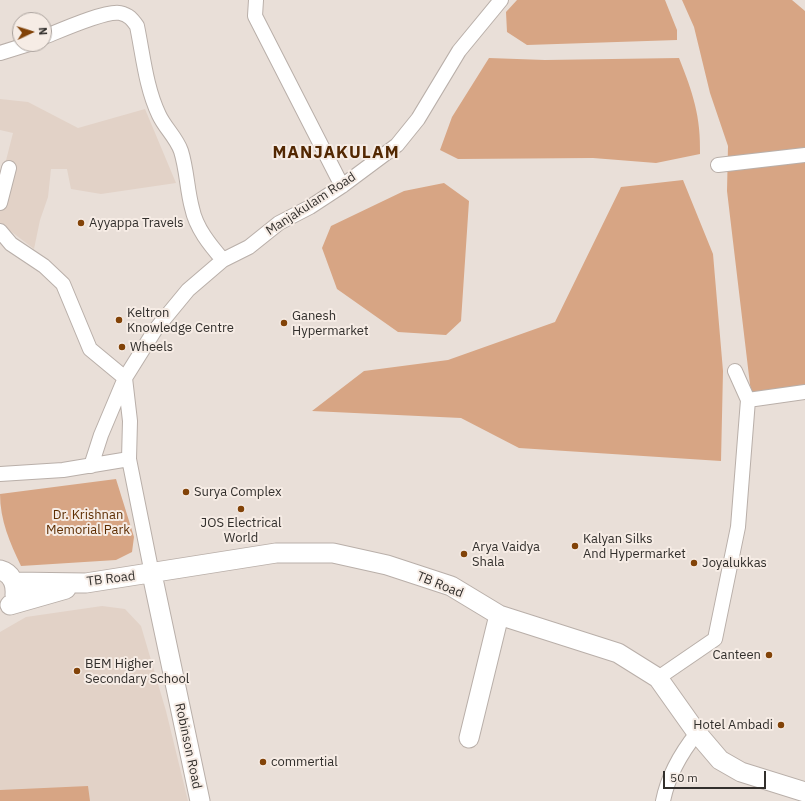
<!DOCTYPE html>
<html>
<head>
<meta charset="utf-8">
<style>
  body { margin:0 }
  #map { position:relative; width:805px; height:801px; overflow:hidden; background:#e9dfd8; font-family:"IBM Plex Sans",sans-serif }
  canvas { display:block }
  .north { position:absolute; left:12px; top:12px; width:40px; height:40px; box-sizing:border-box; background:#f6ece5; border:1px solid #a8a09b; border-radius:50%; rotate:86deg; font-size:11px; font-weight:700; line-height:16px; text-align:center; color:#322f2c }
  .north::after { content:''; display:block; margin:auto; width:14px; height:18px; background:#824308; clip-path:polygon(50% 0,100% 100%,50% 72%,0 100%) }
  .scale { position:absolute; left:663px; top:771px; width:103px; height:18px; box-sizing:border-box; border:2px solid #322f2c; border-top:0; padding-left:5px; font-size:12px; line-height:14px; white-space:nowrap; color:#322f2c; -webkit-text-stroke:3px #f6ece5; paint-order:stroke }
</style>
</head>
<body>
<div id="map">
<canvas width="805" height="801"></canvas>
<div class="north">N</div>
<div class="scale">50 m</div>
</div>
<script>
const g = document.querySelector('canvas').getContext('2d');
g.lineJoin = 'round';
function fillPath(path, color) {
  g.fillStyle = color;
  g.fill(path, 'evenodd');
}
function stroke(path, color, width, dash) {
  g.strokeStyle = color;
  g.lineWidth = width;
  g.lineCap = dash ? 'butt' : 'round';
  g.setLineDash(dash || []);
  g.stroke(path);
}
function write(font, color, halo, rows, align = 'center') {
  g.font = font + ' "IBM Plex Sans",sans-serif';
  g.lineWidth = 4;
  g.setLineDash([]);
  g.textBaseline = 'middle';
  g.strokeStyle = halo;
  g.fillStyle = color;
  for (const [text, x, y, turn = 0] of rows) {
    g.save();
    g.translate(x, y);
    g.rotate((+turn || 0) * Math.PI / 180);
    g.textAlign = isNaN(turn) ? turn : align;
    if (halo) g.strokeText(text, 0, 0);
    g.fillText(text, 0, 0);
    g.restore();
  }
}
fillPath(new Path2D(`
  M0,99L28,102L78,128L145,109L176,183L101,194L71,189L67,169H51L48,197L40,220L34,249L0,223V184L13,133L0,130Z
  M102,606L125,609L141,626L166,711L188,801H0V632L26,617Z`), '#e2d2c7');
fillPath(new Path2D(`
  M517,0H665L677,30V40L527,45L507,32L506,12Z
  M682,0H792L805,11V393H751L727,191L728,146L710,93L694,27Z
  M489,58L545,60L679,58C693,93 701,117 700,154L656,163L593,158L458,159L440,150L452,117Z
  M683,180L713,254L723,371L721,461L519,448L461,418L312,411L364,371L448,360L555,322L621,187Z
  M444,183L469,201L461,321L446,335L398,332L337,289L322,248L331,226L404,191Z
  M116,479L134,537L132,552L116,560L21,566C10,543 0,520 0,494Z
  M88,786L90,801H0V790Z`), '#d7a584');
const street = new Path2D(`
  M256,0L255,16L342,186
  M44,37C59,31 106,10 120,13C129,15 132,19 137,26C143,55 146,88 159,115C165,128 176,137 181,151C187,170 187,190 192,208C196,228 210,245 223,260
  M0,53L29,44
  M718,165L805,155
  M0,203L9,168
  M0,231L11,244L44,266L63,284L90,349L125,378L130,421L129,459L152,574
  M748,400L805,392
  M91,466L101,435L125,378L155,330L188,290L223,260L249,247L279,223L310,207L342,186L397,145L418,119L459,51L501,0
  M0,474L63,470L129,459
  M658,678L715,639L738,527L748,400L735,371
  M663,801C668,776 681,753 697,733`);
const secondary = new Path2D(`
  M0,570C11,573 16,583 15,595
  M152,574L200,801
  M14,582L86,583L276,553H333L387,565L451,586L499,615L618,653L658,678L697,733L720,760L741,772L805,792
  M10,605L66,589
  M469,738L499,615`);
stroke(street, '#b9afa9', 16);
stroke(secondary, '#b9afa9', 21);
stroke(street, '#fff', 14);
stroke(secondary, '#fff', 19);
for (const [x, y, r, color] of [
  [81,223,4,"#824308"],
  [119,320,4,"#824308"],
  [284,323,4,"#824308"],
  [122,347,4,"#824308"],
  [186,492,4,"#824308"],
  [241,509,4,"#824308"],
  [575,546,4,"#824308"],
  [464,554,4,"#824308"],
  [694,563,4,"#824308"],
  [769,655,4,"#824308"],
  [77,671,4,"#824308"],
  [781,725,4,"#824308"],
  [263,762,4,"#824308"]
]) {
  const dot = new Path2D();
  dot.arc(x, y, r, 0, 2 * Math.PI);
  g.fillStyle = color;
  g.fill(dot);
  stroke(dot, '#f6ece5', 1.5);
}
write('13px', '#322f2c', '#f6ece5', [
  ["Manjakulam Road",311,204,-33],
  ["TB Road",111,579,-7],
  ["TB Road",440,585,22],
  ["Robinson Road",188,746,78]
]);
write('13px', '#322f2c', '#f6ece5', [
  ["Ayyappa Travels",89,223],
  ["Keltron",127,313],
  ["Knowledge Centre",127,328],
  ["Ganesh",292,316],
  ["Hypermarket",292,331],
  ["Wheels",130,347],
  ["Surya Complex",194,492],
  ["JOS Electrical",241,523,"center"],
  ["World",241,538,"center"],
  ["Kalyan Silks",583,539],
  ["And Hypermarket",583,554],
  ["Arya Vaidya",472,547],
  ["Shala",472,562],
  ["Joyalukkas",702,563],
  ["Canteen",761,655,"right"],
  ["BEM Higher",85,664],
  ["Secondary School",85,679],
  ["Hotel Ambadi",773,725,"right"],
  ["commertial",271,762]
], 'left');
write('13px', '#5e2e02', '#f6ece5', [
  ["Dr. Krishnan",88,515],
  ["Memorial Park",88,530]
]);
g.letterSpacing = '1px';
write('bold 17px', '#532802', '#f6ece5', [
  ["MANJAKULAM",336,153]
]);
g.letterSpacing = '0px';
</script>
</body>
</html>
